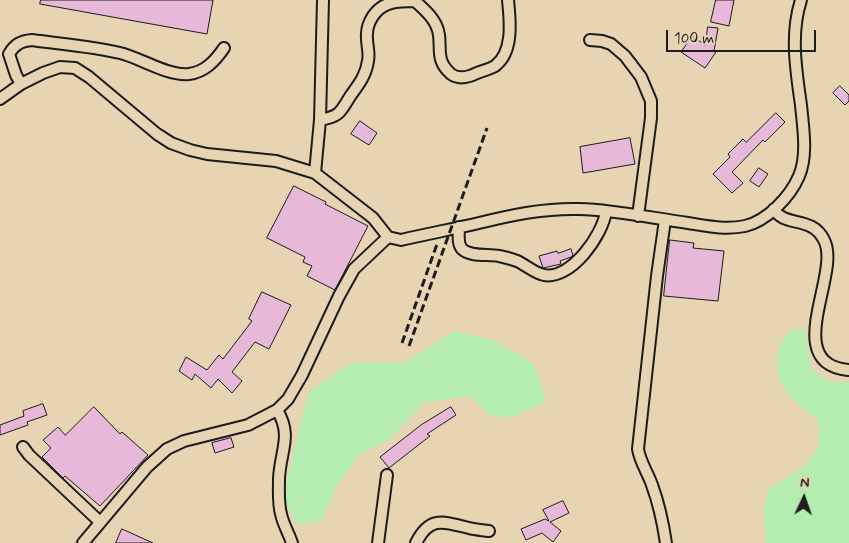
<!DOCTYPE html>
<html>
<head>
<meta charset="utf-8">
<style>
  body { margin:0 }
  #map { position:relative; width:849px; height:543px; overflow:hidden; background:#e6d4b2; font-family:Mynerve,sans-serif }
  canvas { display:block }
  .north { position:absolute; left:779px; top:473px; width:50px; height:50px; -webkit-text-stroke:4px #e6d4b2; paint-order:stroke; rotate:3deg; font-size:14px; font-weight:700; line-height:20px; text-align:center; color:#1c1c1c }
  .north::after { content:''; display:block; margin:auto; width:18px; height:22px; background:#1c1c1c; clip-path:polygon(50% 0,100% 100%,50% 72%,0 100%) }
  .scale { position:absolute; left:666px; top:30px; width:150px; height:22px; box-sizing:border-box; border:2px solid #1c1c1c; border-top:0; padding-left:6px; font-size:15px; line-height:18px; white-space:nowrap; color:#1c1c1c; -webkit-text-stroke:4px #e6d4b2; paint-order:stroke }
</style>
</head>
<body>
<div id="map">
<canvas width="849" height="543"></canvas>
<div class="north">N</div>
<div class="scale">100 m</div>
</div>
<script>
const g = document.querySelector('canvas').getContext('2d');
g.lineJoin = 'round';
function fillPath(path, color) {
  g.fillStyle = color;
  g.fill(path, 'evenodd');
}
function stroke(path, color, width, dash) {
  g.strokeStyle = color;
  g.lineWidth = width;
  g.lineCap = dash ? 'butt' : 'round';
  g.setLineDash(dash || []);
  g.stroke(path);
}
fillPath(new Path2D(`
  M805,329L811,368C825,380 831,383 849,382V543H766L764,511L768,489L802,468L818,449L819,421C794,402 768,383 780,347C782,341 787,335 790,330Z
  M454,331L495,341L532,363L539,377L546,402L512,417H491L470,396L425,402L389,440L360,454L336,487L322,520L298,525L283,498L308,392L353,362H405Z`), '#b5ecaf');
const building = new Path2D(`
  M41,0H213L207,34L40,4Z
  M716,0H734L729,26L711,22Z
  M708,27L718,28L714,51L716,52L705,68L681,52L692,36L705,45Z
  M840,86L849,95V101L845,105L833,93Z
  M776,113L785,122L765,142L763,140L732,172L743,183L732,193L713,174L730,157L728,154L743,139L746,142Z
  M360,121L377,133L369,145L351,134Z
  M630,138L635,164L583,173L580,147Z
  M759,168L768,174L759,187L750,181Z
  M294,186L326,202L325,204L368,226L335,290L307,276L312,266L303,262L305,257L267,238Z
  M670,240L694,243L693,248L724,251L718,301L664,296Z
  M571,249L573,255L571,257L560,261L561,264L543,268L539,256L557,251L558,253Z
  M262,292L291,305L269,349L255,342L232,372L242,381L232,393L218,379L211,388L195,374L192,380L179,371L186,357L207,370L219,355L223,359L252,321L249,319Z
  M43,404L47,415L27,422L28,425L0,435V425L24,416L23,411Z
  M94,407L120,434L122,432L148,455L100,506L65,476L63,478L42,457L51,448L43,440L58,427L65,435Z
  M451,407L456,415L427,434L430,436L389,468L380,457L421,425Z
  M231,438L234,447L215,453L212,443Z
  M563,501L569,513L550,522L561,531L553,542L542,533L526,540L521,529L545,519L549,521L543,510Z
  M122,529L153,543H116Z`);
fillPath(building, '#e8b8d8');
stroke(building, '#1c1c1c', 1);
const minor = new Path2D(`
  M590,40L602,41L611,44L625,56L641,77L651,101V118L638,216
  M21,84L16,75L9,54C15,44 21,41 32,40C61,44 91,46 120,53C141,58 167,76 189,74C205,72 215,61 224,48
  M0,99L21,84L43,73L60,67L75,68L89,77L157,134L171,143L190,150L207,154L276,161L315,173L373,218L388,237L401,240C427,234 453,229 479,223C512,215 544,208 579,209C616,210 652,218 688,223C707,226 725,230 745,226C767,221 790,197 799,176C808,155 803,127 801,105C796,70 790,34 801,0
  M320,120C341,116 340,112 351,95C359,84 366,75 368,61C370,52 366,43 367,34C367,27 369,22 373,16C383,1 398,1 415,1C425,10 437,20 439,35C441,50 436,61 451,74C459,80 469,77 477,73C482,71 490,69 495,66C514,52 510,20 508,0
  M315,173L320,120L323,0
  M774,209C784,228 812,215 824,240C842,273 780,363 848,370
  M665,220L657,276L638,449C640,462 648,473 652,485C659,504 663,523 666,543
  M459,227C459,234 457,243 462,249C470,257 488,254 499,256C505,257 511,259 517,261C526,265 534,273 544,275C571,280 603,235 606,211
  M277,410C293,436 280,451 279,479C279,490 278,503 281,514C283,524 289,534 292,543
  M23,447L29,455L100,522
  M83,543L147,467L167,449L184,441L248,425L277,410L288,399L302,375L339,296L354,269L388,237
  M378,543L387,475
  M416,543C430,515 444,522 469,528C476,530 483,530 489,531`);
stroke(minor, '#1c1c1c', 14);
stroke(minor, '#e6d4b2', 10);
stroke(new Path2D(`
  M402,343L437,244
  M409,346L487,128`), '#1c1c1c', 3, [8, 4]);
</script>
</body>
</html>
